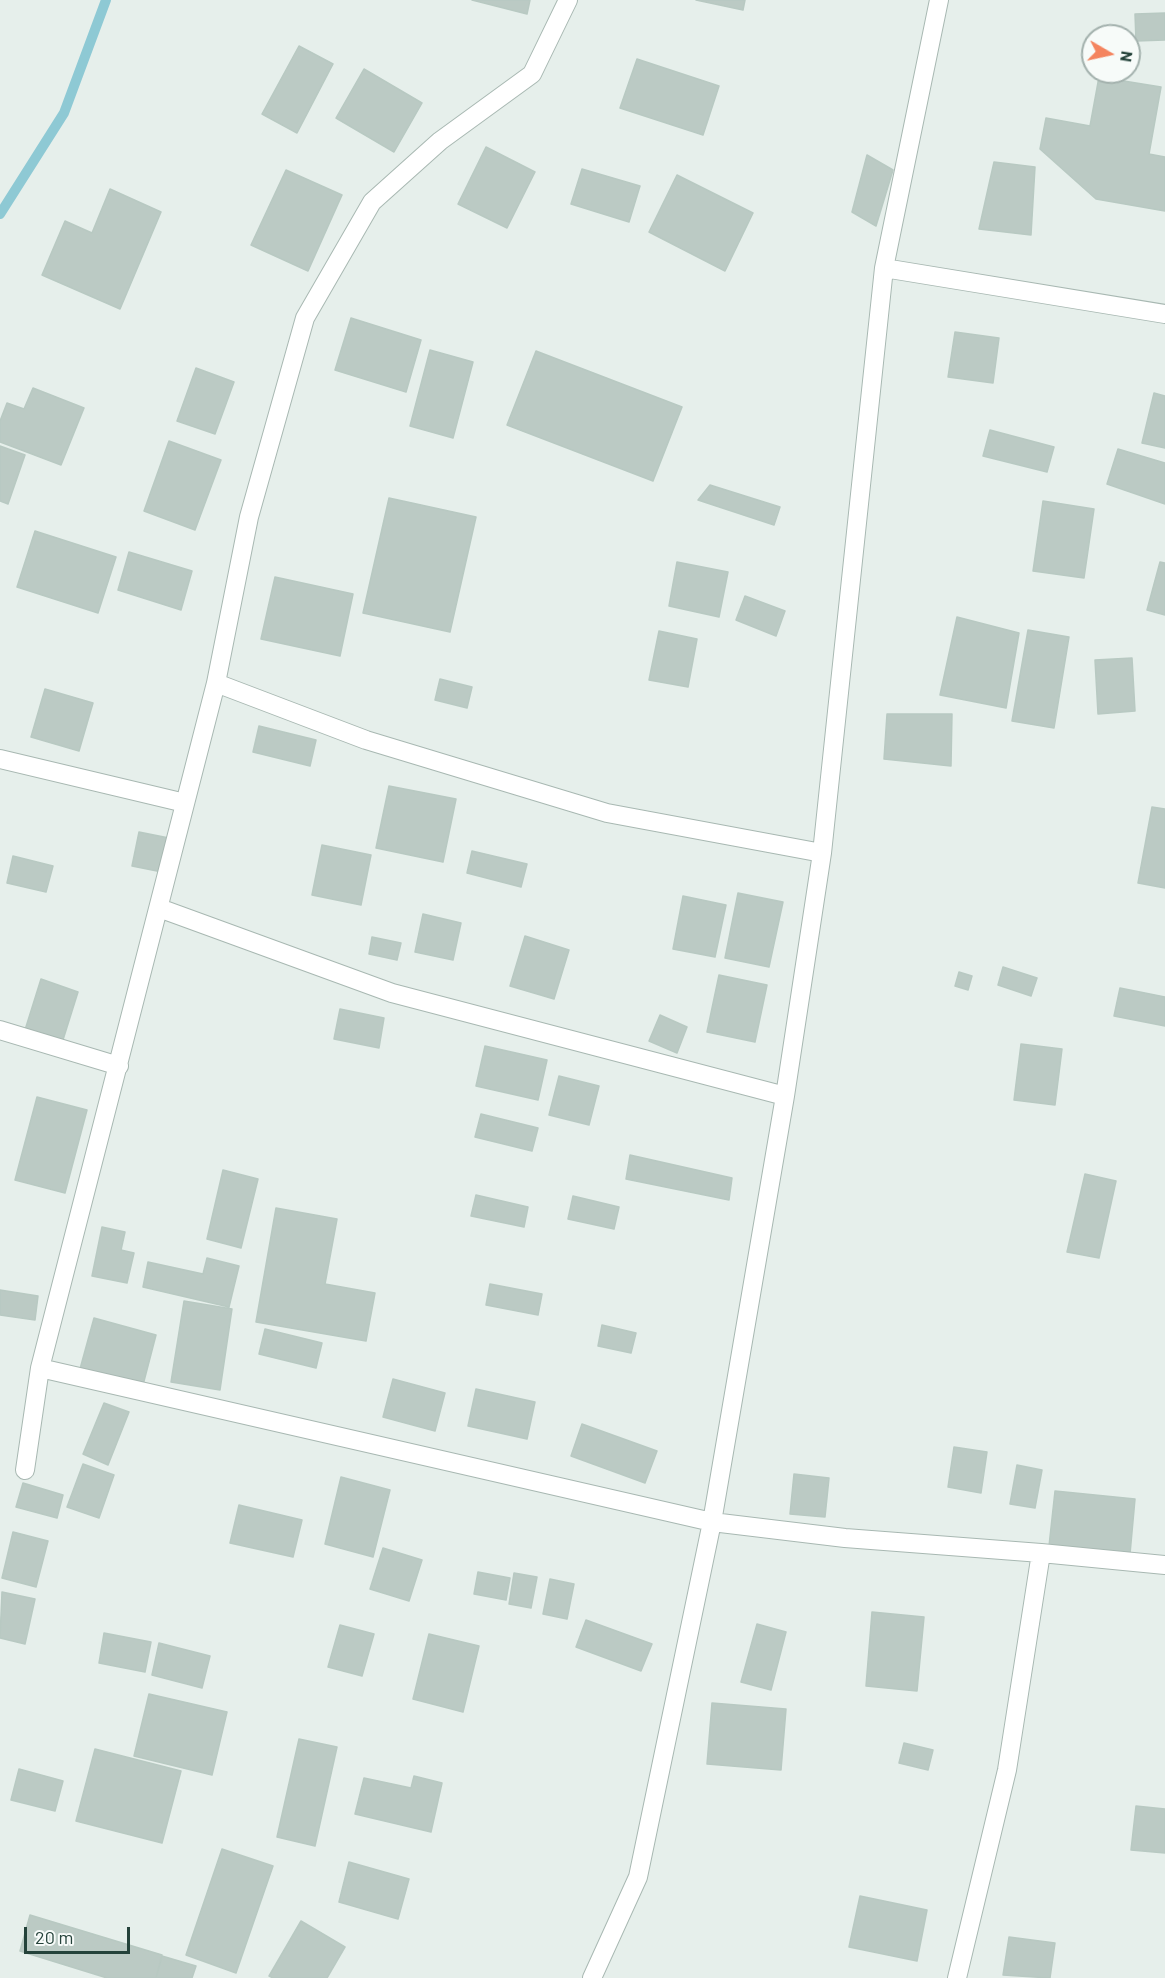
<!DOCTYPE html>
<html>
<head>
<meta charset="utf-8">
<style>
  body { margin:0 }
  #map { position:relative; width:1165px; height:1978px; overflow:hidden; background:#e6efeb; font-family:Barlow,sans-serif }
  canvas { display:block }
  .north { position:absolute; left:1081px; top:24px; width:60px; height:60px; box-sizing:border-box; background:#f7fbf9; border:2px solid #a3b1ad; border-radius:50%; rotate:99deg; font-size:16px; font-weight:700; line-height:24px; text-align:center; color:#24423a }
  .north::after { content:''; display:block; margin:auto; width:21px; height:27px; background:#f4845f; clip-path:polygon(50% 0,100% 100%,50% 72%,0 100%) }
  .scale { position:absolute; left:24px; top:1927px; width:106px; height:27px; box-sizing:border-box; border:3px solid #24423a; border-top:0; padding-left:8px; font-size:18px; line-height:21px; white-space:nowrap; color:#24423a; -webkit-text-stroke:4px #f7fbf9; paint-order:stroke }
</style>
</head>
<body>
<div id="map">
<canvas width="1165" height="1978"></canvas>
<div class="north">N</div>
<div class="scale">20 m</div>
</div>
<script>
const g = document.querySelector('canvas').getContext('2d');
g.lineJoin = 'round';
function stroke(path, color, width, dash) {
  g.strokeStyle = color;
  g.lineWidth = width;
  g.lineCap = dash ? 'butt' : 'round';
  g.setLineDash(dash || []);
  g.stroke(path);
}
function fillPath(path, color) {
  g.fillStyle = color;
  g.fill(path, 'evenodd');
}
stroke(new Path2D(`
  M0,214L64,113L106,0`), '#8ec9d4', 10);
const building = new Path2D(`
  M472,0H530L527,14Z
  M696,0H745L743,10Z
  M1165,13V40L1136,41L1135,14Z
  M299,46L333,64L297,133L262,114Z
  M637,59L719,86L703,135L620,108Z
  M364,69L422,103L394,152L336,118Z
  M1099,77L1161,87L1149,154L1165,157V211L1096,199L1040,149L1046,118L1090,126Z
  M486,147L535,172L507,228L458,204Z
  M867,155L893,170L876,226L852,212Z
  M994,162L1035,167L1031,235L979,229Z
  M582,169L640,186L629,222L571,204Z
  M286,170L342,195L308,271L251,245Z
  M677,175L753,213L725,271L649,232Z
  M110,189L161,212L120,309L42,275L65,221L92,233Z
  M351,318L421,340L406,392L335,370Z
  M955,332L999,338L993,383L948,377Z
  M430,350L473,362L453,438L410,426Z
  M536,351L682,407L653,481L507,425Z
  M196,368L234,382L215,434L177,421Z
  M33,388L84,408L61,465L0,442V421L7,403L24,409Z
  M1154,393L1165,396V448L1142,443Z
  M990,430L1054,447L1047,472L983,456Z
  M169,441L221,460L195,530L144,511Z
  M0,446L25,455L8,504L0,501Z
  M1118,449L1165,463V504L1107,484Z
  M710,485L780,507L774,525L698,500Z
  M389,498L476,517L450,632L363,613Z
  M1043,501L1094,509L1084,578L1033,571Z
  M35,531L116,557L98,613L17,587Z
  M129,552L192,571L181,610L118,590Z
  M677,562L728,572L719,617L669,606Z
  M1160,562L1165,563V615L1147,610Z
  M275,577L353,594L340,656L261,639Z
  M745,596L785,611L776,636L736,620Z
  M957,617L1019,633L1006,708L940,695Z
  M1028,630L1069,637L1054,728L1012,721Z
  M659,631L697,639L688,687L649,680Z
  M1132,658L1135,711L1098,714L1095,660Z
  M440,679L472,687L467,708L435,700Z
  M45,689L93,703L79,751L31,737Z
  M887,714H952L951,766L884,759Z
  M259,726L316,740L310,766L253,752Z
  M389,786L456,799L443,862L376,848Z
  M1152,807L1165,809V888L1138,883Z
  M139,832L174,839L167,873L132,866Z
  M322,845L371,855L361,905L312,895Z
  M472,851L527,864L521,887L467,873Z
  M13,856L53,866L46,892L7,883Z
  M738,893L783,902L769,967L725,958Z
  M683,896L726,905L715,957L673,949Z
  M423,914L461,923L453,960L415,952Z
  M525,936L569,950L554,999L510,986Z
  M372,937L401,943L397,960L369,954Z
  M1003,967L1037,978L1031,996L998,985Z
  M959,972L972,976L968,990L955,986Z
  M719,975L767,985L755,1042L707,1032Z
  M41,979L78,992L62,1043L25,1030Z
  M1120,988L1165,997V1026L1114,1016Z
  M340,1009L384,1018L379,1048L334,1039Z
  M660,1015L687,1027L677,1053L649,1041Z
  M1021,1044L1062,1049L1055,1105L1014,1100Z
  M485,1046L547,1060L538,1100L476,1086Z
  M559,1076L599,1086L589,1125L549,1115Z
  M37,1097L87,1110L65,1193L15,1180Z
  M481,1114L538,1128L532,1151L475,1137Z
  M630,1155L732,1178L729,1200L626,1179Z
  M223,1170L258,1179L241,1248L207,1239Z
  M1085,1174L1116,1181L1099,1258L1067,1252Z
  M476,1195L528,1207L524,1227L471,1216Z
  M573,1196L619,1207L614,1229L568,1219Z
  M276,1208L337,1219L325,1284L375,1293L366,1341L256,1322Z
  M102,1227L125,1232L121,1250L134,1253L127,1283L92,1276Z
  M207,1258L239,1266L229,1307L143,1287L148,1262L203,1274Z
  M490,1284L542,1294L538,1315L486,1305Z
  M0,1290L38,1296L35,1320L0,1315Z
  M184,1301L232,1309L220,1390L171,1382Z
  M94,1318L156,1335L143,1385L80,1369Z
  M602,1325L636,1333L631,1353L598,1346Z
  M265,1329L322,1343L316,1368L259,1354Z
  M393,1379L445,1393L435,1431L383,1417Z
  M476,1389L535,1402L527,1439L468,1426Z
  M104,1403L129,1412L108,1465L83,1454Z
  M582,1424L657,1451L645,1483L571,1456Z
  M954,1447L987,1452L981,1493L948,1487Z
  M83,1464L114,1475L99,1518L67,1507Z
  M1017,1465L1042,1470L1035,1508L1010,1504Z
  M794,1474L829,1478L825,1517L790,1514Z
  M341,1477L390,1490L373,1557L325,1544Z
  M23,1483L63,1495L57,1518L16,1507Z
  M1055,1491L1135,1499L1130,1554L1049,1546Z
  M239,1505L302,1520L293,1557L230,1543Z
  M13,1532L48,1541L36,1587L2,1578Z
  M383,1548L422,1560L409,1601L370,1589Z
  M478,1572L510,1578L506,1600L474,1594Z
  M514,1573L537,1577L531,1608L509,1604Z
  M550,1579L574,1584L567,1619L543,1614Z
  M2,1592L35,1599L25,1644L0,1638Z
  M872,1612L924,1617L917,1691L866,1686Z
  M586,1620L652,1644L641,1671L576,1647Z
  M757,1624L786,1632L771,1690L741,1682Z
  M340,1625L374,1634L362,1676L328,1667Z
  M104,1633L151,1642L145,1672L99,1663Z
  M429,1634L479,1646L463,1712L413,1699Z
  M159,1643L210,1656L202,1688L152,1675Z
  M149,1694L227,1712L212,1775L134,1756Z
  M712,1703L786,1709L781,1770L707,1764Z
  M299,1739L337,1747L315,1846L277,1837Z
  M904,1743L933,1750L928,1770L899,1763Z
  M95,1749L181,1771L162,1843L76,1821Z
  M19,1769L63,1781L55,1811L11,1800Z
  M414,1776L442,1783L431,1832L355,1814L364,1778L411,1788Z
  M1136,1806L1165,1809V1853L1131,1850Z
  M222,1849L273,1866L236,1973L186,1955Z
  M349,1862L409,1879L398,1919L339,1902Z
  M860,1896L927,1910L917,1961L849,1947Z
  M30,1915L162,1955L156,1978H107L20,1951Z
  M301,1921L345,1947L327,1978H273L269,1976Z
  M1009,1937L1055,1943L1050,1978L1003,1975Z
  M162,1956L196,1966L192,1978H156Z`);
fillPath(building, '#bbcac4');
stroke(building, '#b8c9c2', 1.5);
const street = new Path2D(`
  M884,268L1165,314
  M216,683L366,740L607,813L822,853
  M0,759L185,803
  M159,908L392,993L785,1096
  M0,1030L119,1066
  M40,1368L712,1522L845,1538L1041,1553
  M25,1470L40,1368L216,683L249,517L305,318L372,202L440,141L532,74L568,0
  M592,1978L638,1877L712,1522L785,1096L822,853L884,268L939,0
  M957,1978L1007,1770L1041,1553L1165,1565`);
stroke(street, '#a8b8b2', 20);
stroke(street, '#fff', 18);
</script>
</body>
</html>
